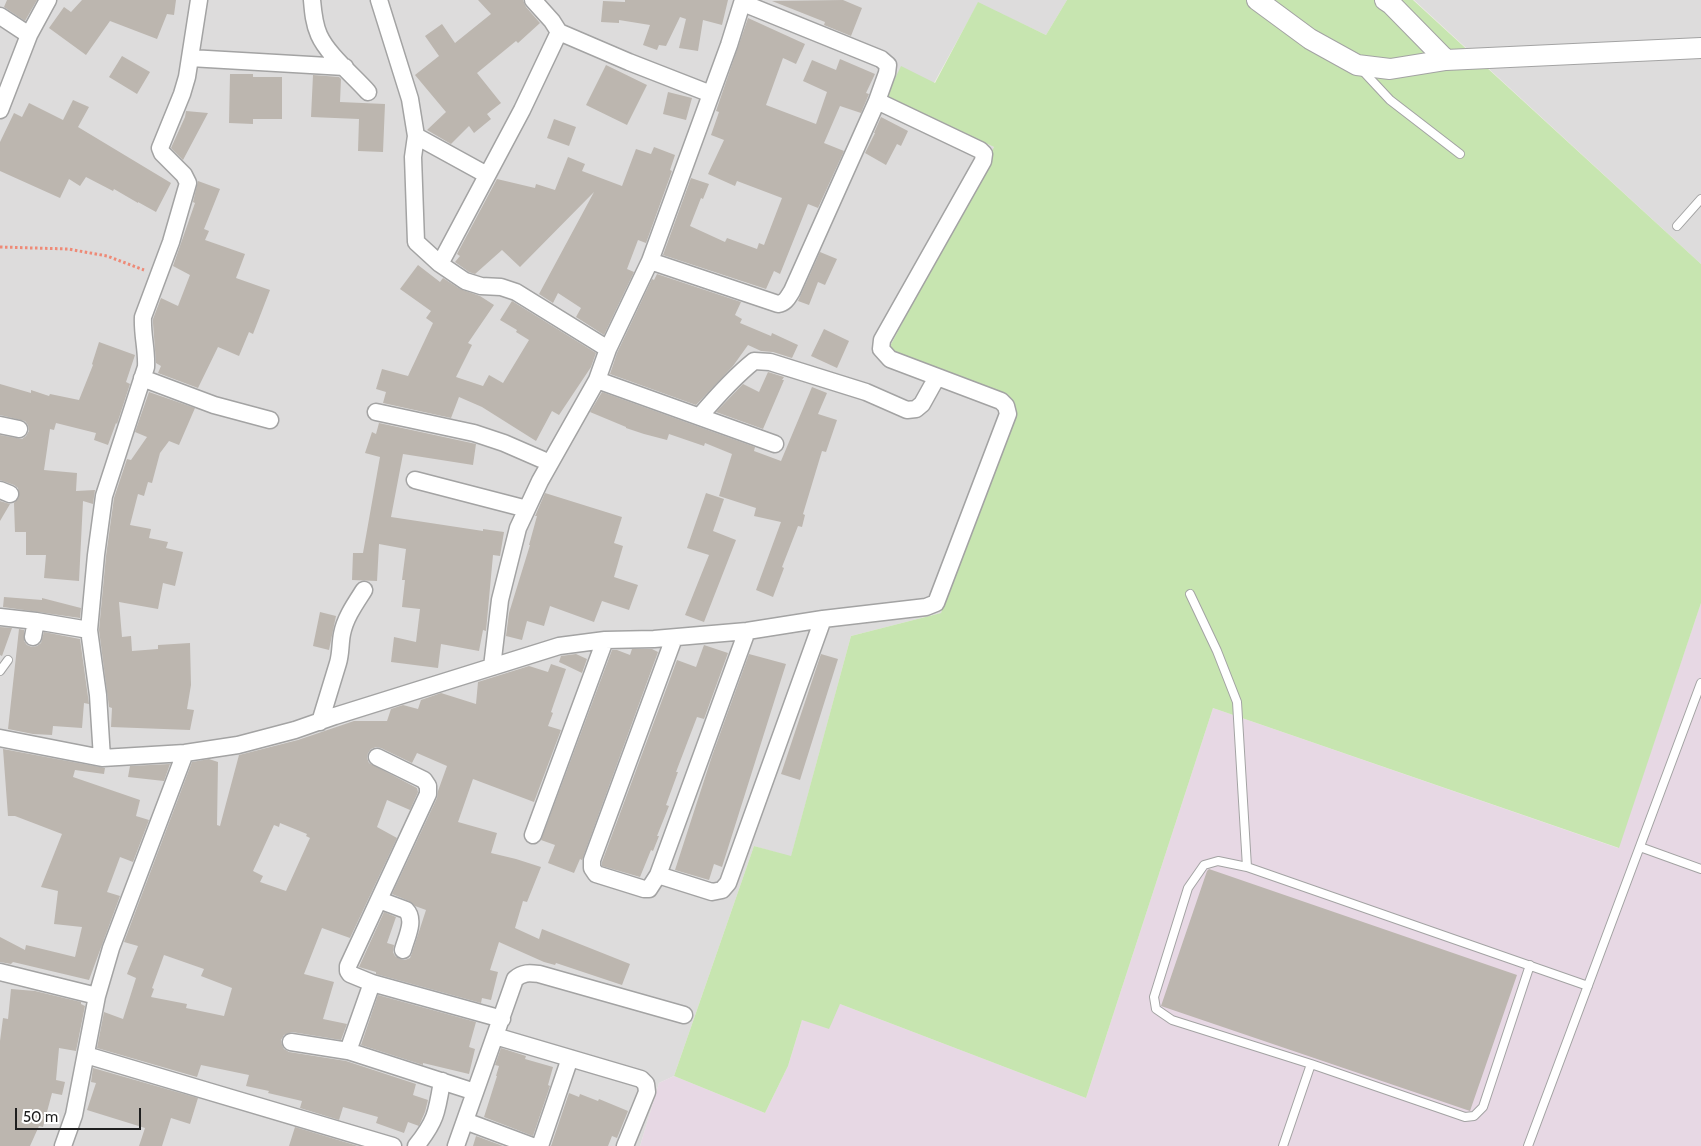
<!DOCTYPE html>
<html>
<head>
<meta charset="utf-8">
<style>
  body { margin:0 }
  #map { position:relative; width:1701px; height:1146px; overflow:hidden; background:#efece6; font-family:Cabin,sans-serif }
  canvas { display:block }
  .scale { position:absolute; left:15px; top:1108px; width:126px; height:22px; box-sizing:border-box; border:2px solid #1f1f1f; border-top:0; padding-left:6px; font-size:15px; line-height:18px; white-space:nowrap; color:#1f1f1f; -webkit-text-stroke:4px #fff; paint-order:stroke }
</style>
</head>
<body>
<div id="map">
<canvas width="1701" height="1146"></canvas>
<div class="scale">50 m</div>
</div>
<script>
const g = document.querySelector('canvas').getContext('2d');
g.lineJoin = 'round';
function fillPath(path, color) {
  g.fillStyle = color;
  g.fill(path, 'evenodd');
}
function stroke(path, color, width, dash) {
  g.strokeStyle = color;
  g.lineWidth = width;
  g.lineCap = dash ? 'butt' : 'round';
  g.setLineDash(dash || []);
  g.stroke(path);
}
fillPath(new Path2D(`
  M0,0H1067L1046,35L978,3L934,83L887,97L994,147L887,352L1010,397L941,613L851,636L791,857L754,846L674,1076L659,1083L640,1146H0Z
  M1414,0H1701V264Z`), '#dddcdc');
fillPath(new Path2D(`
  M1701,603V1146H640L659,1083L674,1076L765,1113L788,1066L802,1020L840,1004L1086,1098L1213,708L1618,848Z`), '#e7d8e4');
fillPath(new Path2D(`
  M1067,0H1413L1701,264V603L1619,848L1213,708L1086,1098L840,1004L829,1029L802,1020L788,1066L765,1113L674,1076L754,846L791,856L851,636L941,613L1010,398L887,352L994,147L886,97L901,66L935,83L978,2L1046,35Z`), '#c7e5b0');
fillPath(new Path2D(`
  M7,0H37L25,21L4,7Z
  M82,0H176L174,15L167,14L157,39L110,21L86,55L49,28L64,7L71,12Z
  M478,0H523L526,7L540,23L518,43L516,41L477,73L501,103L487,114L491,119L474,133L469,126L451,144L427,130L446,112L415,75L439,56L425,36L442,24L455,43L491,14Z
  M625,0H728L722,25L703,20L698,51L679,48L686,19L680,17L666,46L659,45L657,50L643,45L650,25L619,20V23L601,22L603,1L625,2Z
  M843,0L862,8L851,36L824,25L825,22L772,1Z
  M748,18L805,44L796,64L783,58L766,105L816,124L827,92L803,81L812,60L836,70L840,59L875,74L866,93L869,94L861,113L840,106L824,143L844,151L818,208L808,204L780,274L774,271L766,289L663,255L691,178L709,184L703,199L701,198L690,226L725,242L727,238L757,249L759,243L764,245L782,198L737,181L735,186L708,174L724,140L711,135L719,112L716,111Z
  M122,56L150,72L137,94L109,77Z
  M606,65L647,85L627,125L586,105Z
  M230,74H253V77H282V119H253V124L229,123Z
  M313,75L339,77L341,79L340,102L385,104L383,152L358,151L359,119L311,117Z
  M668,92L692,98L686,120L663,114Z
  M73,100L89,107L78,127L171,183L156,212L138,202V203L114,189L113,191L86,177L80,186L69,179L60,198L0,171V142L14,113L22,117L29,103L63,120Z
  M186,111L208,113L183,160L171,148L185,117Z
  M881,117L908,131L901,146L897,144L886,165L865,153L875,133H874Z
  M554,119L576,127L569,146L547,138Z
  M654,147L675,155L670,170L672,171L646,243L638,240L627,269L634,272L604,335L576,317L581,308L558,293L553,303L539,294L594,192L520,267L502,250L475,274L469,272L455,262L460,256L457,254L497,179L535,188L536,184L555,190L568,157L585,164L582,171L622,186L636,149L651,154Z
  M198,181L220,189L204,229L209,231L205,240L245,254L236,278L270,290L253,334L249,332L239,356L218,347L198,388L158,373L161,366L156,363L153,323V319L161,298L178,306L190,275L173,266L195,203L193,202Z
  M820,252L837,259L825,285L818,282L809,305L798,301Z
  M418,265L440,282L443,278L460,289L480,296L494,305L468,343L472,345L456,377L483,386L489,375L503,383L529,340L516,332L517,330L500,320L512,301L596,353L591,367L559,415L552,411L536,441L482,407L459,397L451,418L383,403L386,392L376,389L382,369L408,376L433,323L426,318L431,311L400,289Z
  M657,274L741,302L735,315L742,319L740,323L771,336L772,333L798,345L792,358L773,352L761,351L748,345L733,366L696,405L610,374L617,353L652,279L654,280Z
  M824,329L849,341L837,368L811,356Z
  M99,342L135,355L126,382L130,384L117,424L116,423L108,445L94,440L96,433L56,423L54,430L50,429L44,470L77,473L76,491L95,490L93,504L83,501L79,581L44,578L46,555H26V532H15L14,503L19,497L18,488L14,485L0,480V435L22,439L26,436L29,431L28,425L25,421L0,415V384L31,393V390L49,396L50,394L79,400L93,365L92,364Z
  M768,372L784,377L782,380H784L763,429L716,412L743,384L759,392Z
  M812,387L827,393L818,414L837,420L826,452L822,451L803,514L805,515L802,527L798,526L782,567L784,568L773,597L756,590L781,522L754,516L756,508L719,496L732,454L705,443L704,446L669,434L667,440L644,434L626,428V427L590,412L602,392L755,447L754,451L781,461Z
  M149,392L195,408L179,445L169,441L160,453L152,483L148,482L144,496L138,494L130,525L151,529L149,538L168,542L166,548L183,552L175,586L163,583L158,609L119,602L122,637L131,636L132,651L158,649V645L190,643L191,685L187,709L194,710L190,730L111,727L112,708L109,707L99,630L106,556L114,498L127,459L131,460L147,437L135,432Z
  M379,423L476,444L473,465L403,454L391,517L483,531V529L504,532L500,556L493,555L486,631L483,630L479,651L441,644L438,668L391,662L394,637L416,642L420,609L402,607L405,580H402L406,549L379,544L377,581L352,580L353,553H363L380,457L365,453L372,432L376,434Z
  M545,493L622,517L614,543L623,546L614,577L638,585L629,610L602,601L594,622L550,606L544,626L527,621L522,640L506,636L509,613L530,545H529L537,516H535L536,514Z
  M706,493L724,499L713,531L736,540L704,622L685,615L709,555L687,548Z
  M0,501L10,504L0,521Z
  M4,597L42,600V598L77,607L81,608L80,618L3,607Z
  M320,612L336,616L329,650L313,646Z
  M0,627L12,628L2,656L0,655Z
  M19,629L24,630V641L27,645L32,647L37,646L41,643L44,632L80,639L89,704L84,703L82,728L53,726L52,735L33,734L8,729Z
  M704,645L728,653L704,719L697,717L676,772H678L666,805L669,806L657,836H659L653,851L651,850L640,877L602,866V862L677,660L696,667Z
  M632,649H652L658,652L582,860L580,859L574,873L548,863L555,845L541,840L612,650H617L630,655Z
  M576,654L587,659L582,673L559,662L561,656Z
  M749,654L786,664L722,867L714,864L709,880L675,870L712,756Z
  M821,654L838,659L800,780L781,774Z
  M551,664L566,669L551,712L553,713L548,726L561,730L534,802L473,779L458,822L497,833L491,853L516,859L541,867L527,902L523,901L515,928L539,939L542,929L630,964L622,985L556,963L555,965L544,962L499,942L490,970L498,972L491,1000L482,998L481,1003L376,974V972L359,967L384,912L396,917L387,943L394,945L393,952L395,956L400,959L405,960L410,958L412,953L426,910L415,906L409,901L392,894L437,798L438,791L447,766L417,753L412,763L381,748L376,747L371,749L368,753L367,758L369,763L417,788L418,792L410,810L387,800L377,827L397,838L350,938L322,928L304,974L334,982L323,1019L347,1024L341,1040L292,1032L284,1035L281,1040L282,1045L284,1049L289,1052L346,1061L416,1084L413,1095L428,1100L425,1112L419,1126L408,1122L404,1133L376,1123L378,1117L343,1107L339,1120L300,1108L302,1101L268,1093L269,1091L246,1086L249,1075L201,1065L197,1077L97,1048L104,1012L123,1019L136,978L127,974L138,946L124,942L192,762L209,759L218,762L217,825L220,826L239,755L298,740L354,721H387L391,709L403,705L418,709L421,700L441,693L476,704L478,682L529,666L548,672ZM280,823L307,834L306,836L310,838L286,891L260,882L263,876L253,871L274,825L279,827ZM164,955L204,969L201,976L232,988L224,1016L186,1008L187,1004L151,997L154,989L152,988Z
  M3,749L105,768L104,774L75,770L73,777L140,800L136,816L149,820L133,862L120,857L107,892L120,896L89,980L13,962L11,964L0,962V937L25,950L26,945L75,957L82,927L54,924L58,891L41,887L62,834L15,816H8Z
  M170,764L164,781L128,777L130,766Z
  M1209,869L1517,975L1470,1111L1161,1006L1207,871Z
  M11,989L35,991L81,1002V1004L85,1006L76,1051L59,1048L56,1080L65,1082L62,1095L52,1093L43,1127L39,1126L30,1146H0V1041L3,1018L8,1019Z
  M378,995L476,1022L469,1047L475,1049L469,1074L423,1063V1065L361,1045Z
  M501,1048L526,1056L525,1059L553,1067L548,1085L550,1086L533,1136L484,1117L497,1076H496L499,1066L495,1065Z
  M93,1068L198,1098L190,1124L171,1118L162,1146H139L145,1128L87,1110L96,1083L91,1082Z
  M569,1093L579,1097L580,1094L598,1101L599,1099L628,1111L617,1138L612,1136L608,1146H551Z
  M295,1127L358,1146H289Z
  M476,1136L503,1146H473Z`), '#bcb6af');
const service = new Path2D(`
  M1362,70L1390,100L1460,154
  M1677,226L1701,199
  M1190,594L1217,651L1237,702L1247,867
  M0,671L8,660
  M1640,847L1701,869
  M1530,965L1483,1107L1474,1116L1465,1117L1311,1064L1172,1020L1156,1009L1154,997L1188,888L1204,865L1218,861L1247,867L1588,986
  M1283,1146L1311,1064
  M1528,1146L1701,683`);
const minor = new Path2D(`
  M312,0C313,12 314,24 319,35C328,55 353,75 368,92
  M379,0L410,99L416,136L413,157L416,242L440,264L522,110L559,32L552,21L533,0
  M0,16L29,35
  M559,32L629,62L711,94
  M190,58L345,67
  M0,110L29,35L48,0
  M416,136L487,175
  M650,261L778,304C786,303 788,297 792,291L877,101
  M440,264L465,281L481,286L501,287L516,292L608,349
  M142,378L214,405L270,420
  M597,380L775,444
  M376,412L474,433L504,443L550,463
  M700,416C717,396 734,377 754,361L770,362L866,392L907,410L916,409L922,404L937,377
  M0,425L19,429
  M415,480L527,509
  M0,490L10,494
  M0,617L36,621L89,630
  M33,637L36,621
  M674,638L592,860V868L596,874L644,889H649L658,875L712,892L722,890L728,883L823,619
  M492,667L500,600L518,528L540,481L597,380L608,349L650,261L729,45L743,0
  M320,722L338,663C341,653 340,644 342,634C345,618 355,604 364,590
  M0,738L102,758L185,753L238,745L295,730L335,716L559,646L605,640L654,639L747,631L823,619L926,607L936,603L1008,414L1006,406L1001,401L890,359L881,349L882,340L983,161L984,154L980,150L877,101L887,73L888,65L881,59L743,3
  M377,757L424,780L428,786V794L348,966V971L350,974L372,983L502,1019
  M102,758L98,695L89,630L96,555L104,496L146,367C147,350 142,334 143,317L171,242L188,183L184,175L162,153L160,148L182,94L187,77L199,0
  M533,835L605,640
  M658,875L747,631
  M379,900L406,910C416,920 406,938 403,950
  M0,972L97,996
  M495,1036L641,1079L646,1084L647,1092L625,1146
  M291,1042L348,1051L475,1092
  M348,1051L372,983
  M86,1055L393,1146
  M465,1121L532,1146
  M63,1146L74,1115L97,996L111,948L185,753
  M416,1146C436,1121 437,1112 442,1081
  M456,1146L515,979C523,972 530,973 539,974L684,1015
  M540,1146L570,1058`);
const tertiary = new Path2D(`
  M1257,0L1310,39L1357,65L1390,69L1446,60L1701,48
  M1385,0L1391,4L1446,60`);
stroke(service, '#a3a3a3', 10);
stroke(minor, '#a3a3a3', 19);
stroke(tertiary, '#a3a3a3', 22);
stroke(new Path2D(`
  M0,247L68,249L107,256L144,270`), '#ee8a77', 3, [2.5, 2.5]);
stroke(service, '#fff', 8);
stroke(minor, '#fff', 16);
stroke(tertiary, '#fff', 20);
</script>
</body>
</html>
